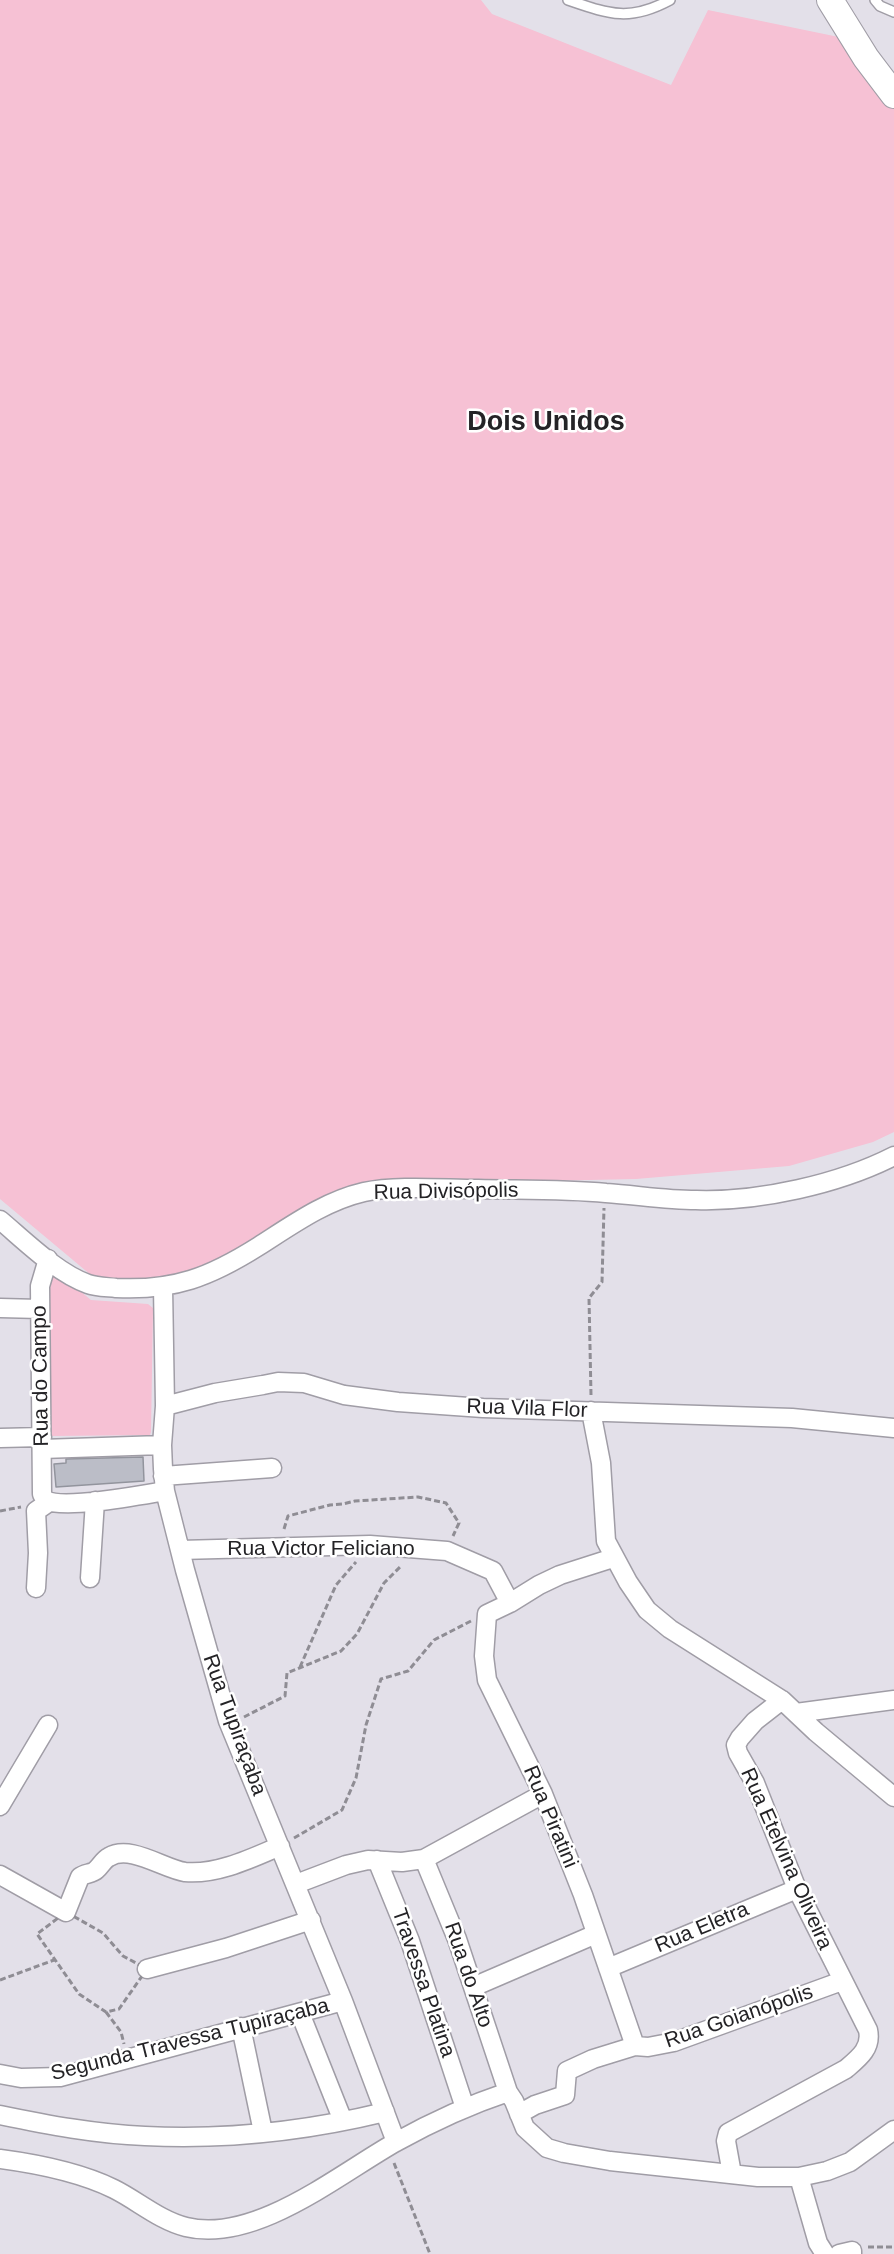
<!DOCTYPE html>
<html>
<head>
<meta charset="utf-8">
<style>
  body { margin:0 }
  canvas { display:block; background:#e3e0e9 }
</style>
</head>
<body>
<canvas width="894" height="2254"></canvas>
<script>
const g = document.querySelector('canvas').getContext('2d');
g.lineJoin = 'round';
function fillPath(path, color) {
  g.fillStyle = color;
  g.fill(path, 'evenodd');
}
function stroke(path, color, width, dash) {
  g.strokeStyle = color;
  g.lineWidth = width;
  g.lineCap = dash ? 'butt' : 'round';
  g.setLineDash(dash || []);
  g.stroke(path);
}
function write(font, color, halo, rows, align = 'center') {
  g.font = font + ' Helvetica,sans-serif';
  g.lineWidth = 5;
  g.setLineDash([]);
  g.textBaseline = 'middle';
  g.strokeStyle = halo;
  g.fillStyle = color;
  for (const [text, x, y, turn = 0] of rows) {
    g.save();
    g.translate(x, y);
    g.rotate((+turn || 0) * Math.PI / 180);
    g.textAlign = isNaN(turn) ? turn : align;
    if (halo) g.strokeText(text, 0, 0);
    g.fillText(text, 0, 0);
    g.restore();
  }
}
fillPath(new Path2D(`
  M0,0H481L492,14L671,85L708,10L858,41L894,93V1132L873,1142L789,1166L636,1179L352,1185L254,1253L188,1287L104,1286L0,1199Z
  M55,1270L91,1300L148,1304L153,1308L151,1432L150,1435L51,1436L45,1429L44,1291Z`), '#f6c1d4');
const building = new Path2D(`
  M143,1457L144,1481L56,1487L54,1464L66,1463V1459Z`);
fillPath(building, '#bbbdc7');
stroke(building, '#92949d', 1.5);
const lane = new Path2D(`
  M568,0C609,14 629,22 670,0
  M875,0L880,6L894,12`);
const street = new Path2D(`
  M0,1220C25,1241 57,1273 88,1284C96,1287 107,1287 116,1288C174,1291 210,1277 259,1246C292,1225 325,1201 364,1192C397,1185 444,1189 478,1189C521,1190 564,1189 606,1193C636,1195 666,1200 696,1200C759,1202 839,1184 894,1156
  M48,1259L40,1286L42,1494L45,1500C64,1510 141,1495 165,1491
  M163,1287L165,1406L162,1445L163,1469L165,1491L185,1570L228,1721L343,2001L396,2142
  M0,1308L40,1309
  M165,1406L215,1393L263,1385L278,1382L304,1383L344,1395L398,1402L483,1408L792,1418L894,1428
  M591,1411L601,1463L606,1541L628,1582L647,1610L670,1629L782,1700L816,1732L894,1797
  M0,1438L42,1437
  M42,1449L162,1445
  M163,1476L272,1468
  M180,1550L370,1545L447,1551L493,1571L510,1603
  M613,1558L560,1575L539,1585L510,1603L487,1614L484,1656L487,1680L543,1794L583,1895L635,2046
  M90,1578L95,1501
  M36,1588L38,1553L36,1511L49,1502
  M796,1713L894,1700
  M0,1806L48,1725
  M424,1859L457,1939L508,2092
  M377,1860L410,1941L465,2108
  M0,1875L66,1912L80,1877C85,1873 92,1874 96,1870C101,1866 103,1860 109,1857C130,1844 164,1869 185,1872C217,1875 252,1858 280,1846
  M296,1884L346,1865L368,1860L402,1862L424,1859L543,1794
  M608,1968L797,1889
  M147,1969L226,1948L311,1920
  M473,1987L596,1934
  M300,2013L343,2121
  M241,2027L263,2132
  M0,2074L21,2078L60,2077L343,2001
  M519,2114L535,2105L565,2095L567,2071L593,2059L635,2046L648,2047L674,2042L842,1981
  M0,2115C48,2125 96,2134 145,2136C225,2140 307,2131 385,2112
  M0,2159C38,2164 79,2172 114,2189C138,2201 159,2220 186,2227C255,2244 339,2174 396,2142C432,2122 469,2105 508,2092L514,2101L525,2128L547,2148L564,2153L610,2161L758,2177H799L827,2171L850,2162L894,2130
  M732,2174L726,2141L728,2133L846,2069C859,2058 872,2048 868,2030L797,1889L755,1783L738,1753L736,1745L740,1738L755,1721L782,1700
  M799,2177L818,2243L825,2254
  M839,2254L852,2251V2254`);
const secondary = new Path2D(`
  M830,0L866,58L894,95`);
stroke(lane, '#a09da6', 12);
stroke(street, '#a09da6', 21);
stroke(secondary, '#a09da6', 28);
stroke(new Path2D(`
  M591,1395L589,1298L602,1282L604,1208
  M0,1511L21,1507
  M284,1529L288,1516L330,1505L343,1504L355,1501L418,1497L446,1503L459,1523L453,1536
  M300,1667L336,1585L356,1562
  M244,1717L285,1696L287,1673L341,1651L357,1634L384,1583L402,1565
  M294,1838L342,1810L356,1778L366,1725L381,1679L408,1671L434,1640L471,1621
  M66,1912L103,1933L123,1956L147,1969L119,2009L106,2012L79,1994L37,1934Z
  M0,1980L54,1960
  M106,2012L121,2032L124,2044
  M394,2163L430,2254
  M868,2247H894`), '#8f8d94', 3, [6, 3]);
stroke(lane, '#fff', 9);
stroke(street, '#fff', 18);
stroke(secondary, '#fff', 26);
write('21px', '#242326', '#fff', [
  ["Rua Divisópolis",446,1192,-1],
  ["Rua do Campo",41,1376,-91],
  ["Rua Vila Flor",527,1409,2],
  ["Rua Victor Feliciano",321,1549],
  ["Rua Tupiraçaba",234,1725,70],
  ["Rua Piratini",550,1817,67],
  ["Rua Etelvina Oliveira",786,1859,66],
  ["Rua Eletra",702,1928,-23],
  ["Rua do Alto",468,1975,71],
  ["Travessa Platina",423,1983,71],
  ["Rua Goianópolis",739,2017,-19],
  ["Segunda Travessa Tupiraçaba",190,2040,-14]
]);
write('bold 27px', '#242326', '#fff', [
  ["Dois Unidos",546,423]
]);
</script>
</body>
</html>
